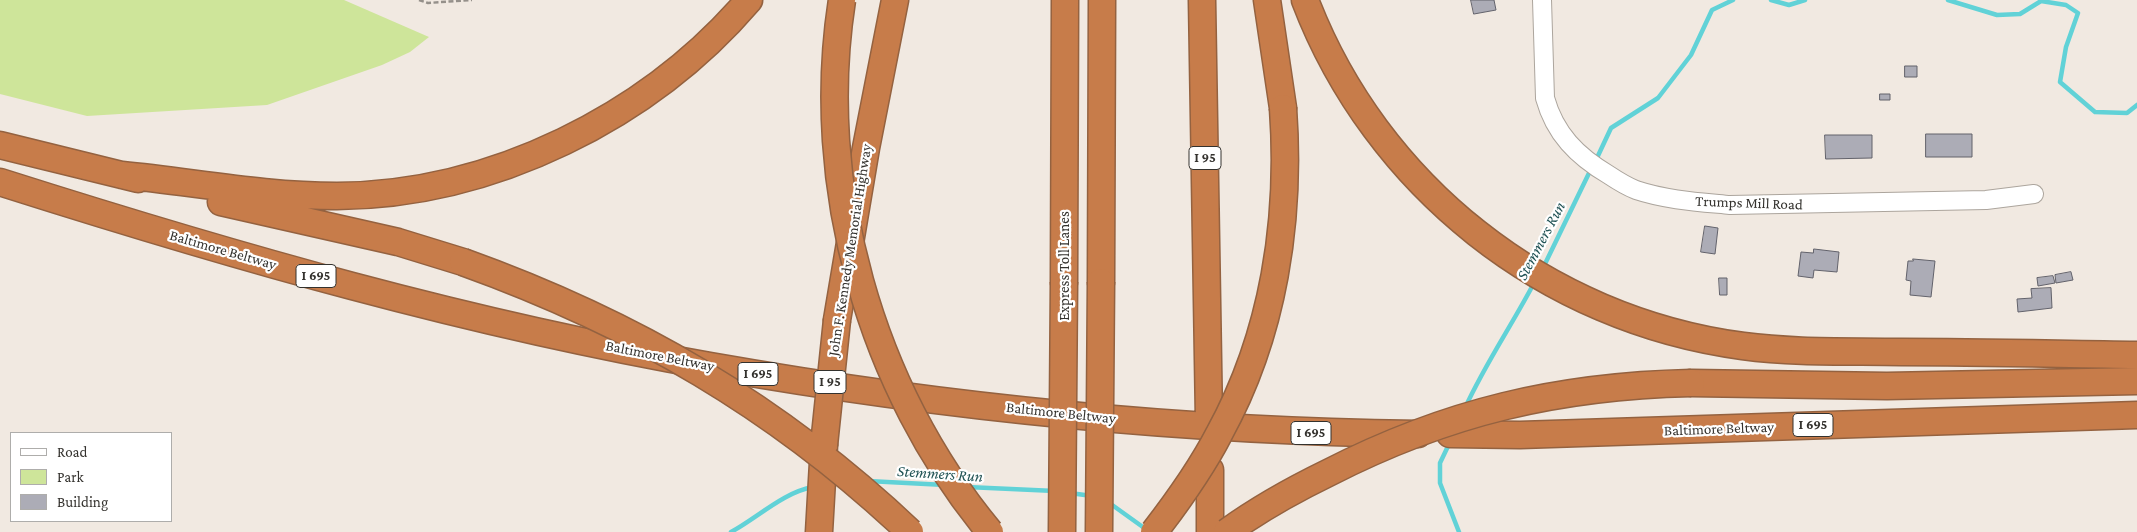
<!DOCTYPE html>
<html>
<head>
<meta charset="utf-8">
<style>
  body { margin:0 }
  #map { position:relative; width:2137px; height:532px; overflow:hidden; background:#f1e9e1; font-family:"Crimson Pro",serif }
  canvas { display:block }
  .legend { position:absolute; left:10px; top:432px; width:162px; height:90px; box-sizing:border-box; background:#fff; border:1px solid #aeadab; margin:0; padding:6px 9px; list-style:none; font-size:15px; color:#34322e }
  .legend li { display:flex; align-items:center; gap:10px; height:25px }
  .legend b { width:25px; border:1px solid #aeadab }
</style>
</head>
<body>
<div id="map">
<canvas width="2137" height="532"></canvas>
<ul class="legend">
<li><b style="height:6px;background:#fff"></b>Road</li>
<li><b style="height:14px;background:#cee59a"></b>Park</li>
<li><b style="height:14px;background:#acacb6"></b>Building</li>
</ul>
</div>
<script>
const g = document.querySelector('canvas').getContext('2d');
g.lineJoin = 'round';
function fillPath(path, color) {
  g.fillStyle = color;
  g.fill(path, 'evenodd');
}
function stroke(path, color, width, dash) {
  g.strokeStyle = color;
  g.lineWidth = width;
  g.lineCap = dash ? 'butt' : 'round';
  g.setLineDash(dash || []);
  g.stroke(path);
}
function write(font, color, halo, rows, align = 'center') {
  g.font = font + ' "Crimson Pro",serif';
  g.lineWidth = 4.5;
  g.setLineDash([]);
  g.textBaseline = 'middle';
  g.strokeStyle = halo;
  g.fillStyle = color;
  for (const [text, x, y, turn = 0] of rows) {
    g.save();
    g.translate(x, y);
    g.rotate((+turn || 0) * Math.PI / 180);
    g.textAlign = isNaN(turn) ? turn : align;
    if (halo) g.strokeText(text, 0, 0);
    g.fillText(text, 0, 0);
    g.restore();
  }
}
fillPath(new Path2D(`
  M0,0H344L429,37L410,52L382,65L267,105L87,116L0,94Z`), '#cee59a');
stroke(new Path2D(`
  M1771,0L1789,5L1805,0
  M1948,0L1997,15L2020,14L2041,1L2066,5L2078,13L2066,47L2060,82L2095,112L2127,113L2137,105
  M1596,160L1611,128L1658,98L1691,55L1712,10L1733,0
  M1543,268L1591,169
  M1465,408C1485,364 1512,325 1534,283
  M1450,442L1440,463V483L1459,532
  M868,481L945,485
  M967,487L1055,491
  M1070,493L1092,496
  M1108,502L1147,530
  M731,532C757,518 784,492 813,487`), '#61d2d7', 4.5);
const building = new Path2D(`
  M1471,0H1494L1496,10L1474,14Z
  M1905,66H1917V77H1905Z
  M1880,94H1890V100H1880Z
  M1926,134H1972V157H1926Z
  M1825,135H1872V158L1826,159Z
  M1705,226L1718,228L1715,254L1701,252Z
  M1814,249L1839,252L1837,272L1814,270L1813,278L1798,276L1801,252L1813,253Z
  M1913,259L1935,261L1931,297L1910,295L1911,281L1906,280L1908,261H1913Z
  M2071,272L2073,280L2056,283L2055,275Z
  M2053,276L2055,283L2038,286L2037,278Z
  M1719,278H1727V295H1720Z
  M2051,288L2052,308L2018,312L2017,299L2032,298L2031,289Z`);
fillPath(building, '#acacb6');
stroke(building, '#62626b', 1);
const minor = new Path2D(`
  M1542,0L1545,98C1555,134 1577,156 1609,175C1618,181 1626,186 1636,190C1666,200 1699,202 1730,205L1986,200L2034,194`);
const highway = new Path2D(`
  M1202,0L1209,419
  M1267,0L1283,108
  M1305,0C1376,186 1546,320 1743,346C1795,353 1848,351 1901,352C1979,352 2058,354 2137,355
  M0,145L138,179
  M122,175C194,182 264,196 337,196C492,195 649,117 749,0
  M0,182C233,256 469,324 710,366C943,407 1181,431 1418,434
  M221,202L398,242L463,262
  M1064,282L1065,0
  M1101,282L1102,0
  M837,320L866,148L895,0
  M1691,383L1887,386L2137,381
  M1450,434L1520,435L2137,415
  M1210,470V532
  M819,532L824,445`);
stroke(minor, '#aca59d', 20);
stroke(highway, '#946240', 29);
stroke(new Path2D(`
  M419,0L428,3L472,0`), '#95908a', 2.5, [5, 2.5]);
stroke(minor, '#fff', 18);
stroke(highway, '#c77c4a', 26);
const highwayBridge = new Path2D(`
  M842,0C813,185 870,388 990,532
  M463,262C633,323 778,407 910,532
  M824,445L837,320
  M1062,532L1064,282
  M1099,532L1101,282
  M1154,532C1178,501 1201,469 1219,434C1274,334 1291,220 1283,108
  M1227,532C1259,509 1293,490 1328,473C1447,412 1558,386 1691,383`);
stroke(highwayBridge, '#946240', 29, []);
stroke(highwayBridge, '#c77c4a', 26);
for (const [x, y, w] of [
  [1205,158,32],
  [316,276,40],
  [758,374,40],
  [830,382,32],
  [1813,425,40],
  [1311,433,40]
]) {
  const box = new Path2D();
  box.roundRect(x - w / 2, y - 11.5, w, 23, 4);
  g.fillStyle = '#fff';
  g.fill(box);
  stroke(box, '#34322e', 1);
}
write('bold 14px', '#34322e', null, [
  ["I 95",1205,158],
  ["I 695",316,276],
  ["I 695",758,374],
  ["I 95",830,382],
  ["I 695",1813,425],
  ["I 695",1311,433]
]);
write('15px', '#34322e', '#fff', [
  ["Trumps Mill Road",1749,203,2],
  ["Baltimore Beltway",223,250,16],
  ["John F. Kennedy Memorial Highway",850,250,-81],
  ["Express Toll Lanes",1064,266,-90],
  ["Baltimore Beltway",660,356,11],
  ["Baltimore Beltway",1061,413,6],
  ["Baltimore Beltway",1719,429,-2]
]);
write('italic 16px', '#215355', '#fff', [
  ["Stemmers Run",1541,241,-62],
  ["Stemmers Run",940,474,4]
]);
</script>
</body>
</html>
